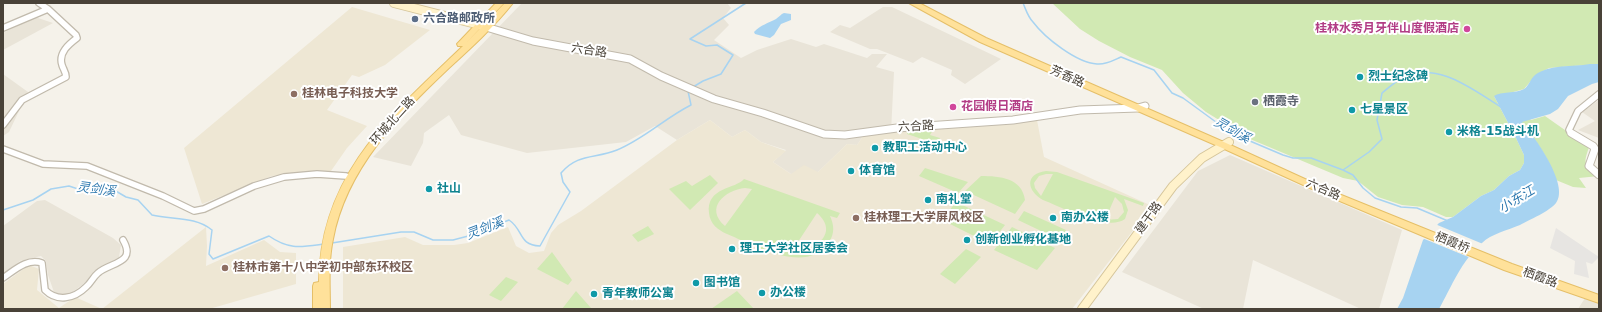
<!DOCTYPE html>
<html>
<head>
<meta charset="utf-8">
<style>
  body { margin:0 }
  #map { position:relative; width:1602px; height:312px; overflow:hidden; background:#f5f2ea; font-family:"DejaVu Sans",sans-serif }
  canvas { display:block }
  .frame { position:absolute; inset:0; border:4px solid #494238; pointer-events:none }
</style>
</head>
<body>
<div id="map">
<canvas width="1602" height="312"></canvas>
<div class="frame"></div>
</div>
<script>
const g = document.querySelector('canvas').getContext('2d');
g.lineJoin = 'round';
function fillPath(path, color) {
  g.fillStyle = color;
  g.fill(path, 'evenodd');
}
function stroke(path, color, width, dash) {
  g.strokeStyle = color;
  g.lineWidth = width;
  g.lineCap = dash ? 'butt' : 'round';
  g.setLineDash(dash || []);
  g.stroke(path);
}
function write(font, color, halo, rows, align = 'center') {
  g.font = font + ' "DejaVu Sans","Noto Sans SC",sans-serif';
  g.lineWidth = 4;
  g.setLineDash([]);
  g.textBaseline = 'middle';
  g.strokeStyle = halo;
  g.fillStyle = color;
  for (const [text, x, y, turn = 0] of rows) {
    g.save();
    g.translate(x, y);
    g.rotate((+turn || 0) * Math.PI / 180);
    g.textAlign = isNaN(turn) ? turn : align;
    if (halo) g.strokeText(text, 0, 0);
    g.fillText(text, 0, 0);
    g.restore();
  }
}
fillPath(new Path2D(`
  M522,3H727L731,8L723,18L729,25L714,40L741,58L757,50L791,39L816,47L824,44L867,58L872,54H887L876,67L894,72L891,132L863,136L857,145L847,144L818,172L791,174L773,162L786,150L761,142L745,130L732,137L710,120L677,140L655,126L626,142L527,153L461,135L449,115L424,133L423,143L411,166L373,157Z
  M883,7H892L1001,59L965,84L951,75L952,70L922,57L913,63L877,49H870L830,32L840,25L850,28Z
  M35,17L53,23L3,50V33Z
  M3,74L28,92L9,132L3,136Z
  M1599,100V138L1578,130L1595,121L1582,112Z
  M1230,155L1402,230L1379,309H1361L1253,260L1243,309H1204L1122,272L1198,171Z
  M45,200L113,238L121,245L119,257L94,273L87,281L69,295H55L48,275L46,261L41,256L20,261L3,274V226L37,201Z
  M1585,298L1599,302V309H1578Z`), '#e9e4d8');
fillPath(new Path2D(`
  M352,7L430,30L385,65L359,77L352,75L327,110L367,126L347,148L331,171L305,172L272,176L202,204L184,148Z
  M710,120L732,137L745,130L761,142L786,151L773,162L791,174L804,165L818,172L847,144L857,145L863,136L918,129L1037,120L1044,157L1152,206L1072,309H343V247L405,237L423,245H454L468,243L508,227L516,246L529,253L544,251L551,233L558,225L581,211L677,140Z
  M206,227L207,246L206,266L264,240L280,252L296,253V284L209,309H3V284L29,265L39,269L37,290L59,308L75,297L102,309Z`), '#eee7d4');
fillPath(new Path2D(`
  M1052,3H1599V64L1549,68L1536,75L1524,89L1506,94L1531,120L1545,116L1589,147C1583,165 1584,163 1599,176L1579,178L1586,188L1573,187L1556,180C1543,142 1521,124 1494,96L1516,138L1524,155V163L1520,170L1509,176L1494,190L1481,196L1453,217H1446L1423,207L1402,205L1378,197L1358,181L1343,178L1250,139L1206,112L1183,93L1162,70L1130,57L1099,41L1080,29Z
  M933,130L930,135L940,138L937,144L907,134V131Z
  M925,168L968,182L958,193L919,176Z
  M1046,171L1057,172L1144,203L1143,206L1124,199L1128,210L1125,219C1107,232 1062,207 1043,200C1027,191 1024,174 1046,171ZM1046,174H1053L1041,196L1035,188L1034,183L1039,176ZM1115,197L1122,204L1124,212L1118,219L1105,220Z
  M710,175L718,183L690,210L669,189L686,181L692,186Z
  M981,176C1000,176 1022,178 1025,200L1015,214L965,191Z
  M744,179L840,213L837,218L830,216C834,225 835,233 829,242C807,276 754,245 727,234C718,230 710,224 709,213C706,187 736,189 744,179ZM745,188L752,189L725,226C704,208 725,190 745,188ZM817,213C840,233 815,252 792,251Z
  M956,202L1005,225L990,244L942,220Z
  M1024,211L1066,230L1060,240L1018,220Z
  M648,226L654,234L638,242L632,235Z
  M1012,227L1055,248L1037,270L994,250Z
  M966,249L981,257L955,284L940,274Z
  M552,252L572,280L568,285L537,269Z
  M506,277L518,282L501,301L489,295Z
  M576,291L591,308L588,309H562Z
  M737,291L754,309H711Z`), '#d1e9b3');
fillPath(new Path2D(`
  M1556,228L1599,257L1592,264L1586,262L1589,278L1574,274L1575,261L1550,248Z`), '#e7e5e2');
fillPath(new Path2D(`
  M784,13L791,14V20L781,24L774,35L770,38L755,34L754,32C761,25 768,23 776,19C779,17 781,14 784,13Z
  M1590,64H1599V82L1592,84L1568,96L1558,109L1550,114L1522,122C1534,136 1570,185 1556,203C1550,211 1529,220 1520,225C1508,230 1491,234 1482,243C1461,261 1452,286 1439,309H1397L1403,298L1423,240L1439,223L1453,217L1481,196L1494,190L1509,176L1520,170L1524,163V155L1516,138L1494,96C1501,91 1515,94 1524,89C1529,86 1530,79 1535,75C1550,64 1572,67 1590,64Z`), '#a7d3f1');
fillPath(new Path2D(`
  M1435,224L1483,244L1471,258L1422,238Z`), '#f5f2ea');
stroke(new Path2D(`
  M1023,3C1026,10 1028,17 1033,22C1045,38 1077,63 1097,64C1106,65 1114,60 1121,57L1154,70L1172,93L1183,98L1231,133L1283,155L1293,158H1311L1343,170L1353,175L1363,188L1375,198L1401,207L1417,208L1448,221
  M693,87L703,81L721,74L733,55L717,45L706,46L690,39L746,3
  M1343,170L1369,152L1382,139L1377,120L1382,93C1388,88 1395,82 1402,78C1437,60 1473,90 1501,107
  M3,210L33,200L51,189L69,186L81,190H114L126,197L138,200L152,215C172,220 195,216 212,230L209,254L213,259L269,236C289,250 301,247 324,244
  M332,243L401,232H414L433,240H453L472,235L509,220C524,230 518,245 540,246L570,192L563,182L561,173C578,153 595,159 617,150C644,139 665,118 691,105L688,91`), '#a7d3f1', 1.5);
const minor = new Path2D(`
  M3,28L48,9
  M3,125L22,100L66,77C66,72 63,69 62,65C58,53 69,44 77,38L76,35L48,9L39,3
  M1571,133L1569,130L1578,111L1599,94
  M3,149L43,164L87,166L163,196L194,211L204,209L254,186L284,177L317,174L346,176
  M3,278C15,270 27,258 42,263L45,290C57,302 74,299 86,287C91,283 93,277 98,273C110,262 137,264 123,240`);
const tertiary = new Path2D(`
  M486,27L533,41L630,59L661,76L714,99L763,113L824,134L845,135L897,128L1013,120L1080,110L1138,108L1145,106
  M1571,133L1593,146L1595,149L1589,166L1599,175`);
const secondary = new Path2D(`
  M394,3L484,26
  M1082,309L1173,186L1202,158L1229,142`);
const primary = new Path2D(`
  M496,3H504L466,43L505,3H513C494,27 471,48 449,68C399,115 346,169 333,239C328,262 330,286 330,309H313V286L314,283L319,282C320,174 391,115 463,46H458L457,44Z
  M909,3H919L986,38L1226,143L1329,190L1512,264L1599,295V303L1504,270L1323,194L1220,147L980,42Z`);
stroke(minor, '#c1baac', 8);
stroke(tertiary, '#c1baac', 9);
stroke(secondary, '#d5c59a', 10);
stroke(primary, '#e5bf68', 2);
stroke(minor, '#fff', 5.5);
stroke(tertiary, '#fff', 7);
stroke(secondary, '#fff2cb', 8);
fillPath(primary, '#ffe19a');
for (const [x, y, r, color] of [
  [415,19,4,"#5c6f8a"],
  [1467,29,4,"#d1479c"],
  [1360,77,4,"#0f9aa8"],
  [294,94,4,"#8d6e63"],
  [1255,102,4,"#6b7280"],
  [953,107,4,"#d1479c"],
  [1352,110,4,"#0f9aa8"],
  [1449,132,4,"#0f9aa8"],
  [875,148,4,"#0f9aa8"],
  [851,171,4,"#0f9aa8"],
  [429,189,4,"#0f9aa8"],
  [928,200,4,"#0f9aa8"],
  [856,218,4,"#8d6e63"],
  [1053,218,4,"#0f9aa8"],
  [967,240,4,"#0f9aa8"],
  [732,249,4,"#0f9aa8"],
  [225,268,4,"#8d6e63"],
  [696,283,4,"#0f9aa8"],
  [762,293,4,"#0f9aa8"],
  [594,294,4,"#0f9aa8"]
]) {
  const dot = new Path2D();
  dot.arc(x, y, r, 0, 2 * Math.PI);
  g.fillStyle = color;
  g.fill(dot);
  stroke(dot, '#fff', 1.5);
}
write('bold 12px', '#4e5e75', '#fff', [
  ["六合路邮政所",423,19]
], 'left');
write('bold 12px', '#b23c85', '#fff', [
  ["桂林水秀月牙伴山度假酒店",1459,29],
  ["花园假日酒店",961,107,"left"]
], 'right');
write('12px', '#494238', '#fff', [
  ["六合路",589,51,8],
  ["芳香路",1067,77,24],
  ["环城北二路",393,121,-48],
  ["六合路",916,127,-4],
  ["六合路",1323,190,23],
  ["建干路",1149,218,-54],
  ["栖霞桥",1452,243,22],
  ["栖霞路",1540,278,20]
]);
write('bold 12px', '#0d838f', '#fff', [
  ["烈士纪念碑",1368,77],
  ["七星景区",1360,110],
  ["米格-15战斗机",1457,132],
  ["教职工活动中心",883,148],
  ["体育馆",859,171],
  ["社山",437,189],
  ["南礼堂",936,200],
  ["南办公楼",1061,218],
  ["创新创业孵化基地",975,240],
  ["理工大学社区居委会",740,249],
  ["图书馆",704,283],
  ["办公楼",770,293],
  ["青年教师公寓",602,294]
], 'left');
write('bold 12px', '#785e54', '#fff', [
  ["桂林电子科技大学",302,94],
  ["桂林理工大学屏风校区",864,218],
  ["桂林市第十八中学初中部东环校区",233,268]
], 'left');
write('bold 12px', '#5b616d', '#fff', [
  ["栖霞寺",1263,102]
], 'left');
write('italic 13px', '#2e79af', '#fff', [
  ["灵剑溪",1232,131,29],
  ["灵剑溪",96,190,7],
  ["小东江",1517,200,-31],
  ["灵剑溪",485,229,-21]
]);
</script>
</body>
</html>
